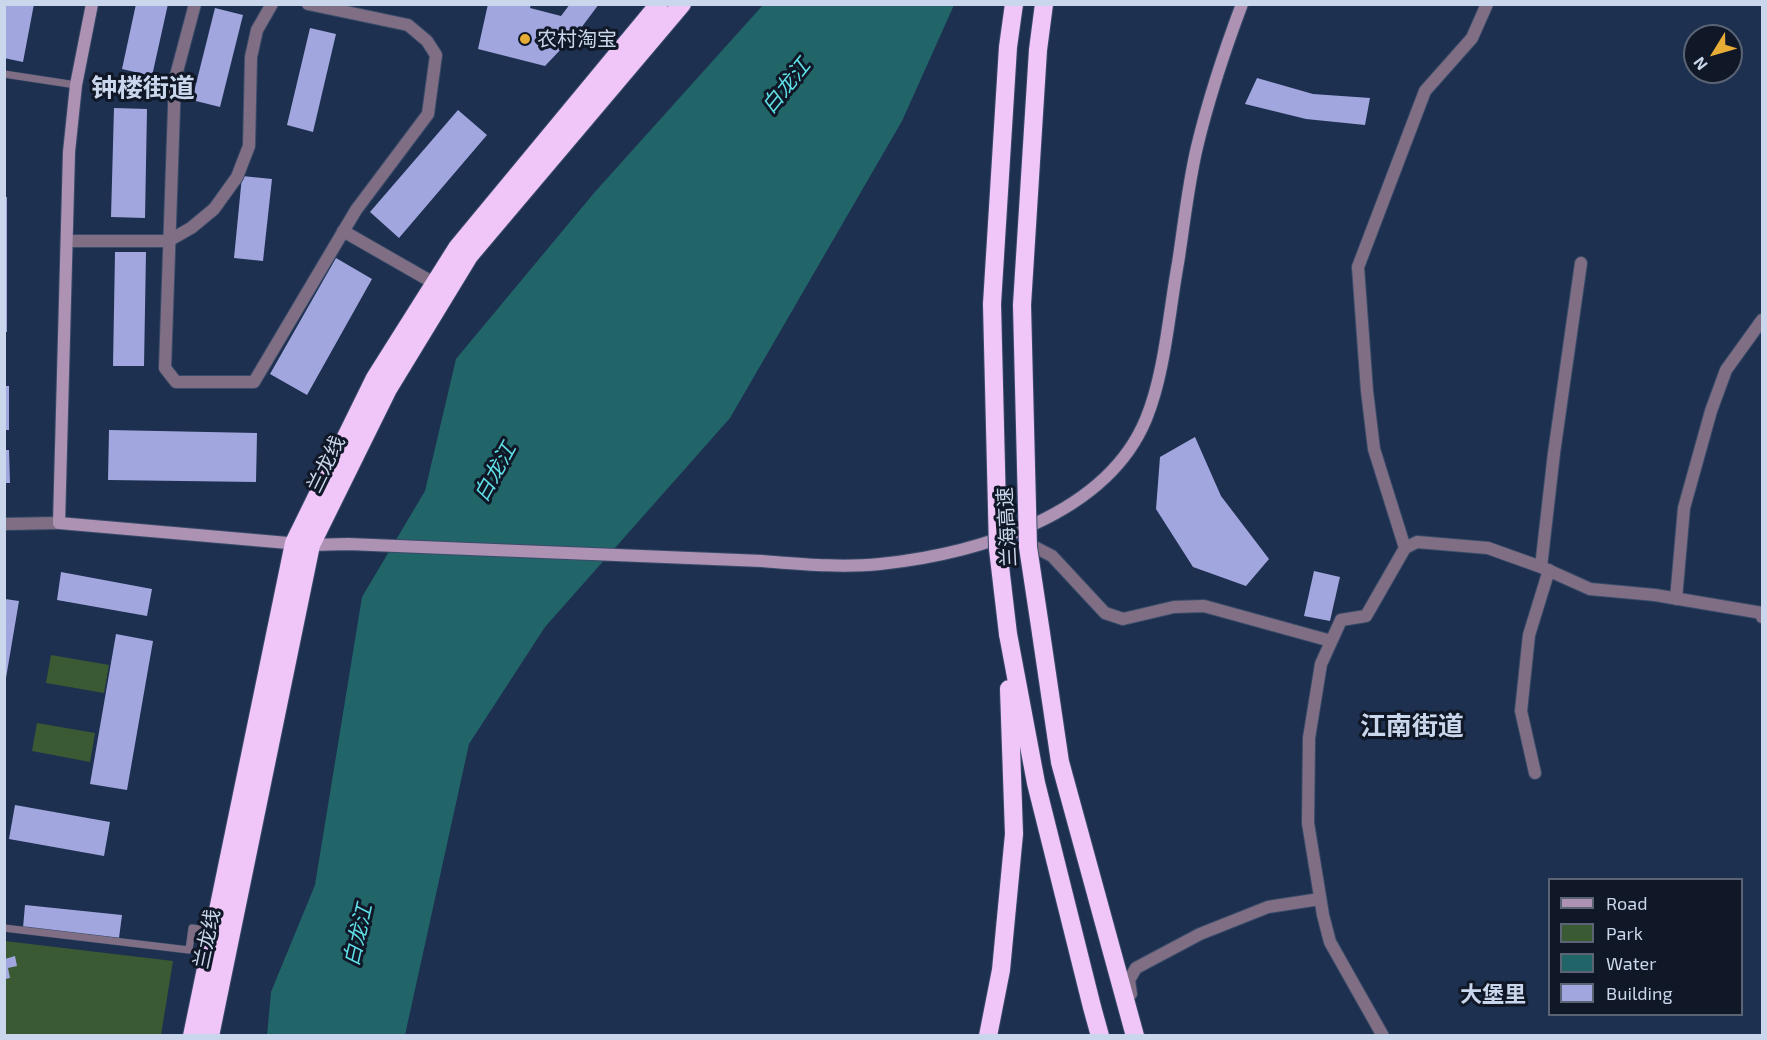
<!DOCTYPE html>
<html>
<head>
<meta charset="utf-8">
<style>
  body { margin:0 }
  #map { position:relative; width:1767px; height:1040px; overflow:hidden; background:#1d3050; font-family:"Exo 2",sans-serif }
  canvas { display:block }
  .frame { position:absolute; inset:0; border:6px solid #cad6eb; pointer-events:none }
  .legend { position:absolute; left:1548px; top:878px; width:195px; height:138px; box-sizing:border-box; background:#101827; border:2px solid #5a6475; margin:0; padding:8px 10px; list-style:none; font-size:18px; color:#cad6eb }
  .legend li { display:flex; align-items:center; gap:12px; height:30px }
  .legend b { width:30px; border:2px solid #5a6475 }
  .north { position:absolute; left:1683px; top:24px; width:60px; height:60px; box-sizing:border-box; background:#101827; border:2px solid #5a6475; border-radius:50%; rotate:233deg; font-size:16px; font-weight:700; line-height:24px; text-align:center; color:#cad6eb }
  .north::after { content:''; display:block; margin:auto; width:21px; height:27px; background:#e7ac36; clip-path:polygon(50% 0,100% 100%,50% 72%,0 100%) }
</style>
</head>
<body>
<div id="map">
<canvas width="1767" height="1040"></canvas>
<div class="frame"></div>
<ul class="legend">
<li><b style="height:8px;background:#ad92b3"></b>Road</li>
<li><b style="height:16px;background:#3a5a33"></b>Park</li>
<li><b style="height:16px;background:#226569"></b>Water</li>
<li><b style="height:16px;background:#a1a6df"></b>Building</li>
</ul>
<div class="north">N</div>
</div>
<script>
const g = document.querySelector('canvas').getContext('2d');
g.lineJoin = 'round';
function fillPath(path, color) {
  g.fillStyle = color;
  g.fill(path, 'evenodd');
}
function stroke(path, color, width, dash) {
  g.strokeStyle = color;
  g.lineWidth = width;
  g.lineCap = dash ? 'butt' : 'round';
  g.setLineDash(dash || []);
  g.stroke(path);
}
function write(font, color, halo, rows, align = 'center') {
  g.font = font + ' "Exo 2","Noto Sans SC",sans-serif';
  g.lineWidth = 6;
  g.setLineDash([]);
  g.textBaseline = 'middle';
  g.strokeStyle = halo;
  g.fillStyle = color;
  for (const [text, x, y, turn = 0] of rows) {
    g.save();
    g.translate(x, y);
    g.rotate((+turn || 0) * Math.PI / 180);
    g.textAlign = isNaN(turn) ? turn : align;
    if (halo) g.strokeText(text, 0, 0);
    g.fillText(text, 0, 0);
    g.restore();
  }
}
fillPath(new Path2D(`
  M51,655L109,665L104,693L46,683Z
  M37,723L95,733L90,762L32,751Z
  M5,941L173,961L161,1035L5,1036Z`), '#3a5a33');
fillPath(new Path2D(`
  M763,5H954L902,121L730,418L545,627L469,744L405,1035L267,1036L271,992L315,885L362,597L425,491L456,359L594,193Z`), '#226569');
fillPath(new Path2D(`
  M4,4H34L23,62L4,58Z
  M136,4H168L152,76L122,69Z
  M488,4H531L530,8L561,16L570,4H599L581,28L545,66L478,49Z
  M215,8L243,15L220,107L192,100Z
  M310,28L336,34L313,132L287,125Z
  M1257,78L1313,94L1370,98L1365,125L1306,119L1245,104Z
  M114,108L147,109L145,218L111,217Z
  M458,110L487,135L399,238L370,212Z
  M242,176L272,179L263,261L234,258Z
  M4,197H7V332H4Z
  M115,252H146L144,366H113Z
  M336,258L372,279L307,395L270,374Z
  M4,386H9V430H4Z
  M109,430L257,433L256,482L108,480Z
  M1195,437L1221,496L1269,559L1246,586L1193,567L1156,509L1160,457Z
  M4,450H9L10,483H4Z
  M1314,571L1340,577L1330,621L1304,616Z
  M61,572L152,589L147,616L57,600Z
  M5,599L19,601L6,678H5Z
  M116,634L153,641L127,790L90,784Z
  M15,805L110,822L104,856L9,839Z
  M25,905L122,915L119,938L23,928Z
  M15,956L17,966L8,968L10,978L5,979V959Z`), '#a1a6df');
const lane = new Path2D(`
  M4,74L76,85
  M4,928L189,950L192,928L211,931`);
const street = new Path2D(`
  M195,4L175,79L165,368L176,382H254L356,210L428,114L436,55L427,41L408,25L308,4
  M343,231L439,286
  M67,241H168L191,228L214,209L237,177L249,146L251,57L257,30L272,4
  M4,524L59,523
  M1025,542L1052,556L1105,613L1123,619L1174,607L1204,606L1331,641
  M1405,548L1374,449L1367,391L1358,267L1425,91L1472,38L1487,4
  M1541,567L1554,453L1581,263
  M1676,599L1684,508L1711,411L1726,370L1762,320
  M1535,773L1521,711L1529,635L1549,570
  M1131,994L1129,980L1136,968L1200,934L1268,907L1320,899
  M1383,1036L1330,942L1323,915L1308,823L1309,738L1321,664L1341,620L1366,616L1405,548L1417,542L1488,548L1541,567L1590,589L1655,595L1762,613V617`);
const secondary = new Path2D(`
  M92,4L76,85L69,152L59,523L311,545L348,544L762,561C801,564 841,568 880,564C976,554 1106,516 1146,419C1165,373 1169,312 1178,263C1184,225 1188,185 1197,147C1209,97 1224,52 1242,4`);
const highway = new Path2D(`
  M1041,633L1060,762L1135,1036
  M1008,634L1036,783L1092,1007L1100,1036
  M192,1036L294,543L375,378L457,248L659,4
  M210,1036L311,545L388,389L469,256L682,4
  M988,1036L1001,970L1014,834L1009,689`);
stroke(lane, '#394b69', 8);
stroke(street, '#394b69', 14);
stroke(secondary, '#394b69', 14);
stroke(highway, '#394b69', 20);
stroke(lane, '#806f84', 7);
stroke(street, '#806f84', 12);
stroke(secondary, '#ad92b3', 12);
stroke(highway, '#f0c5f8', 18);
const highwayBridge = new Path2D(`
  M1041,633L1028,547L1022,305L1038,50L1044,4
  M1008,634L998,549L992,304L1008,47L1014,4`);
stroke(highwayBridge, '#394b69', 20, []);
stroke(highwayBridge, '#f0c5f8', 18);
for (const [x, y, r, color] of [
  [525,39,6,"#e7ac36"]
]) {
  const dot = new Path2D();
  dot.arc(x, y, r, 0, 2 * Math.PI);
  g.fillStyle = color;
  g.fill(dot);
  stroke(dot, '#101827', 2);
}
write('20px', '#cad6eb', '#101827', [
  ["农村淘宝",537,39]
], 'left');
write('20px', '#cad6eb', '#101827', [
  ["兰龙线",326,464,-64],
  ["兰海高速",1007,527,-93],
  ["兰龙线",207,939,-78]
]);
write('italic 21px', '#5fdfe6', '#101827', [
  ["白龙江",786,86,-51],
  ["白龙江",495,472,-61],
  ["白龙江",358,935,-77]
]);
write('bold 22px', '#cad6eb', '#101827', [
  ["大堡里",1493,995]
]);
write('bold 26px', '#cad6eb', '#101827', [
  ["钟楼街道",143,88],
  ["江南街道",1412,726]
]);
</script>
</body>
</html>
